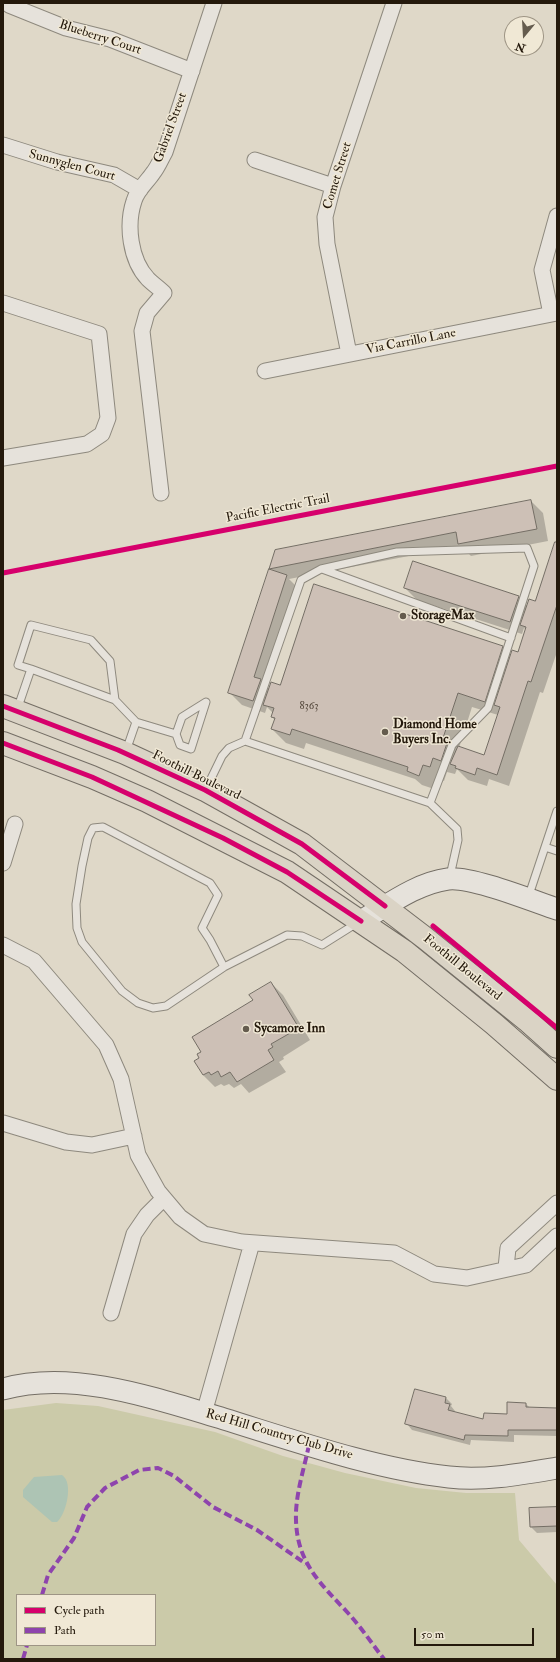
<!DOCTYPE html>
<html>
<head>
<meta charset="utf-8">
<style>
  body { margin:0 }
  #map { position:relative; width:560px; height:1662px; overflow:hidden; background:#dfd8c8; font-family:"IM FELL Double Pica",serif }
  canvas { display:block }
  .frame { position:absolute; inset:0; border:4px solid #24190c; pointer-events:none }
  .legend { position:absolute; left:16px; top:1594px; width:140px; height:52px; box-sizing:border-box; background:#f0e8d5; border:1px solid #9e9585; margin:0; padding:5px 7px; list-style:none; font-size:12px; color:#24190c }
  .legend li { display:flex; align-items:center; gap:8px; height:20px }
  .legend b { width:20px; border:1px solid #9e9585 }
  .north { position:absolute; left:504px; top:16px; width:40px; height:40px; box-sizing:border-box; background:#f0e8d5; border:1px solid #9e9585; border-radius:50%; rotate:198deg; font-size:11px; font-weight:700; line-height:16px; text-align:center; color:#24190c }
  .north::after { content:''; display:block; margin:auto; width:14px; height:18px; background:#655c4e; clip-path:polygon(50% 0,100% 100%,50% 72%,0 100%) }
  .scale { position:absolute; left:414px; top:1628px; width:120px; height:18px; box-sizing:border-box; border:2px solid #24190c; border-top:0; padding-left:5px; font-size:12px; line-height:14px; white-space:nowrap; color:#24190c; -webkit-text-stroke:3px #f0e8d5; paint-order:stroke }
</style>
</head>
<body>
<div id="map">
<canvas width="560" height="1662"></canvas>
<div class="frame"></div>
<ul class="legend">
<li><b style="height:5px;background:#d6006c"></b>Cycle path</li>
<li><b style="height:5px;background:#8e44ad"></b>Path</li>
</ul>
<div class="north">N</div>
<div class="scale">50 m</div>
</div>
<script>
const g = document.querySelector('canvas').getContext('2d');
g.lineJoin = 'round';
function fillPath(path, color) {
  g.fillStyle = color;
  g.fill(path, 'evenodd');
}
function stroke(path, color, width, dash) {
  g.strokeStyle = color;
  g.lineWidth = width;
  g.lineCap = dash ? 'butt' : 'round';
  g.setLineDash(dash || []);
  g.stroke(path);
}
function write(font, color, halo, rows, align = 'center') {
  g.font = font + ' "IM FELL Double Pica",serif';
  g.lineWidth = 3;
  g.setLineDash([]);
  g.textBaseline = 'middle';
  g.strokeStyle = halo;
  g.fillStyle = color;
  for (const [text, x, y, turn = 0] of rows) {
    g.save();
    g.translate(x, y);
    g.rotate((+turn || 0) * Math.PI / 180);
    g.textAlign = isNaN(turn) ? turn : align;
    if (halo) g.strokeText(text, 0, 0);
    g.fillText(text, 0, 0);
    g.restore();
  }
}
fillPath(new Path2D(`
  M56,1403L98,1406L215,1432L283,1456L345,1473L416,1488L466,1493H515L519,1540L557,1585V1659H3V1410ZM17,1595H155V1645H17Z`), '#cbcaa9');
fillPath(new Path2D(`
  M62,1475C74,1483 66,1514 57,1522H52L23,1497V1490L34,1477Z`), '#adc4b4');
fillPath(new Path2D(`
  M531,501L543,513L548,541L471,556L461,546L289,579L298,588L266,686L270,689L502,647L511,656L519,653L526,630L524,628L522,634L417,600L405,588L519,597L527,606L536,602L557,537V652L543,693L540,692L509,786L489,779L487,786L468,780L457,769L455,774L447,772L444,781L437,779L434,789L422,785L415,779L306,743L304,749L286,743L272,729L275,720L272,717L273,713L267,707L265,713L242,705L230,693L273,571L270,568ZM472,707L498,715L485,756L459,748Z
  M271,983L283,995L310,1040L283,1057L284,1059L279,1062L286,1072L249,1093L241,1084L234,1088L229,1084L224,1086L221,1084L215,1087L203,1075L201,1059L202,1052Z
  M416,1390L446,1398L452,1404L451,1406L455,1411V1413L484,1420L508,1415L526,1404L530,1408L557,1409V1436L514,1435V1442L471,1440L470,1445L412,1430L407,1424Z
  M557,1508V1532L537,1533L531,1527Z`), '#0003');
const building = new Path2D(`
  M531,500L537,529L458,544L456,532L269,569L275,550Z
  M555,542H557V605L531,682L528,681L497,775L477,768L475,775L455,768L456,766L450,764L458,746L484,755L500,707L494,705L512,650L518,652L526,627L520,625L529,599L535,601Z
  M413,561L519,596L510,622L404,588Z
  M269,569L287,575L254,677L261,679L253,701L228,693Z
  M314,584L503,646L485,702L458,693L442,741L447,743L441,761L433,758L430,767L423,765L419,776L407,771L408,767L292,729L290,735L271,729L275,718L271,717L274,708L263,705L271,682L280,685Z
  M271,982L299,1028L271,1044L273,1047L268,1050L274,1060L237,1082L230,1072L221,1077L218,1071L211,1075L209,1072L203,1075L194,1061L199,1058L197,1054L201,1052L192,1037L253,1000L249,995Z
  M415,1389L446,1397L445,1403L450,1404L448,1410L483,1419L484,1413L507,1414V1402L526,1403V1407L557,1408V1430H508V1436L465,1435L464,1440L405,1424Z
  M557,1507V1526L530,1527L529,1508Z`);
fillPath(building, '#cdc0b6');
stroke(building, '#746e65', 1);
const lane = new Path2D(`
  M322,569L511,638
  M31,669L18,665L31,625L91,640L110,661L115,700
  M17,710L31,669L115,700L136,722L126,751
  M136,722L176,734L180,745L191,749L206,702L182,717L176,734
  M245,741L430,803
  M206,789L222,756L229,748L245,741L301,580L321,569L397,552L527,548L534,566L488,708L452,745L430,803L457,829L458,840L450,876
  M545,847L557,851
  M528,898L557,811
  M224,967L210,940L202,928L218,895L210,883L103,827L93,828L88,838L82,866L76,904L77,928L82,942L122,991L138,1003L153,1008L166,1006L224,967L287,935L302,936L322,945L357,923`);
const street = new Path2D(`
  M9,5L66,28L110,39L192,71
  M3,145L57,162L114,175L140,190
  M255,160L333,186
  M3,303L99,334L108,418L102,434L87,444L3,458
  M551,314L542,270L557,216
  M349,354L327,244L325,217L333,186L394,3
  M265,371L557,313
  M161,493L142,331L147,313L164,293C159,288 153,284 148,279C130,260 126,225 134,201C137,190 147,182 153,173C158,167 161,159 165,152L214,3
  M3,863L15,824
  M3,945L34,961L106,1045L121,1079L138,1155L158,1191L180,1217L204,1234L242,1242L394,1253L434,1274L467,1278L526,1265L557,1236
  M3,1123L66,1142L92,1145L134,1136
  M506,1268L508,1248L557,1203
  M111,1313L134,1234L147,1215L164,1198
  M204,1413L252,1243`);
const secondary = new Path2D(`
  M361,921C388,905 417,883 448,879C471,876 533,901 557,909
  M3,1389C73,1369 157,1399 224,1419C295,1441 375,1469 449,1477C485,1481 522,1474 557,1468`);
const primary = new Path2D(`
  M3,706L125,753L205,790L302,844L425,938L529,1022L557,1047
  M3,743L92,777L147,801L287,872L404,951L494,1024L557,1079`);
stroke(lane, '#8e897e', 9);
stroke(street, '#8e897e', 17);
stroke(secondary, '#746e65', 23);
stroke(primary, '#746e65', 24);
stroke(lane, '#e6e2db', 7);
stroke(street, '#e6e2db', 15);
stroke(secondary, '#e6e2db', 21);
stroke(primary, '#dad3c5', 22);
stroke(new Path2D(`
  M309,1445C304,1469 295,1496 296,1520C297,1563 321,1584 348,1613C361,1627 372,1644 384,1659
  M42,1595L48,1575L74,1538L87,1507L105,1488L139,1470L158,1468L174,1476L213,1507L257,1530L306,1564
  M23,1659L27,1645`), '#8e44ad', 4, [8, 4]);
stroke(new Path2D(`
  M3,573L557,466
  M3,706L118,750L205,790L302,844L385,906
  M3,743L92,777L223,838L287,872L361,921
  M433,926L557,1028`), '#d6006c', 5);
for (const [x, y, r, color] of [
  [403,616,4,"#655c4e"],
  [385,732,4,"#655c4e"],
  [246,1029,4,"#655c4e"]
]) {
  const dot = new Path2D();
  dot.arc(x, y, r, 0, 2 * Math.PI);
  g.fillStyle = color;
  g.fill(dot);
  stroke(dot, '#f0e8d5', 1.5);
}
write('11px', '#504438', null, [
  ["8363",309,707]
]);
write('13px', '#24190c', '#f0e8d5', [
  ["Blueberry Court",100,38,18],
  ["Gabriel Street",171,128,-70],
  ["Sunnyglen Court",72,166,15],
  ["Comet Street",338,176,-73],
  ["Via Carrillo Lane",411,342,-11],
  ["Pacific Electric Trail",278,509,-11],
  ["Foothill Boulevard",196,776,26],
  ["Foothill Boulevard",462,968,39],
  ["Red Hill Country Club Drive",279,1435,16]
]);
write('bold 13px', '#24190c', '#f0e8d5', [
  ["StorageMax",411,616],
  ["Diamond Home",393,725],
  ["Buyers Inc.",393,740],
  ["Sycamore Inn",254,1029]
], 'left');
</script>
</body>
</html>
